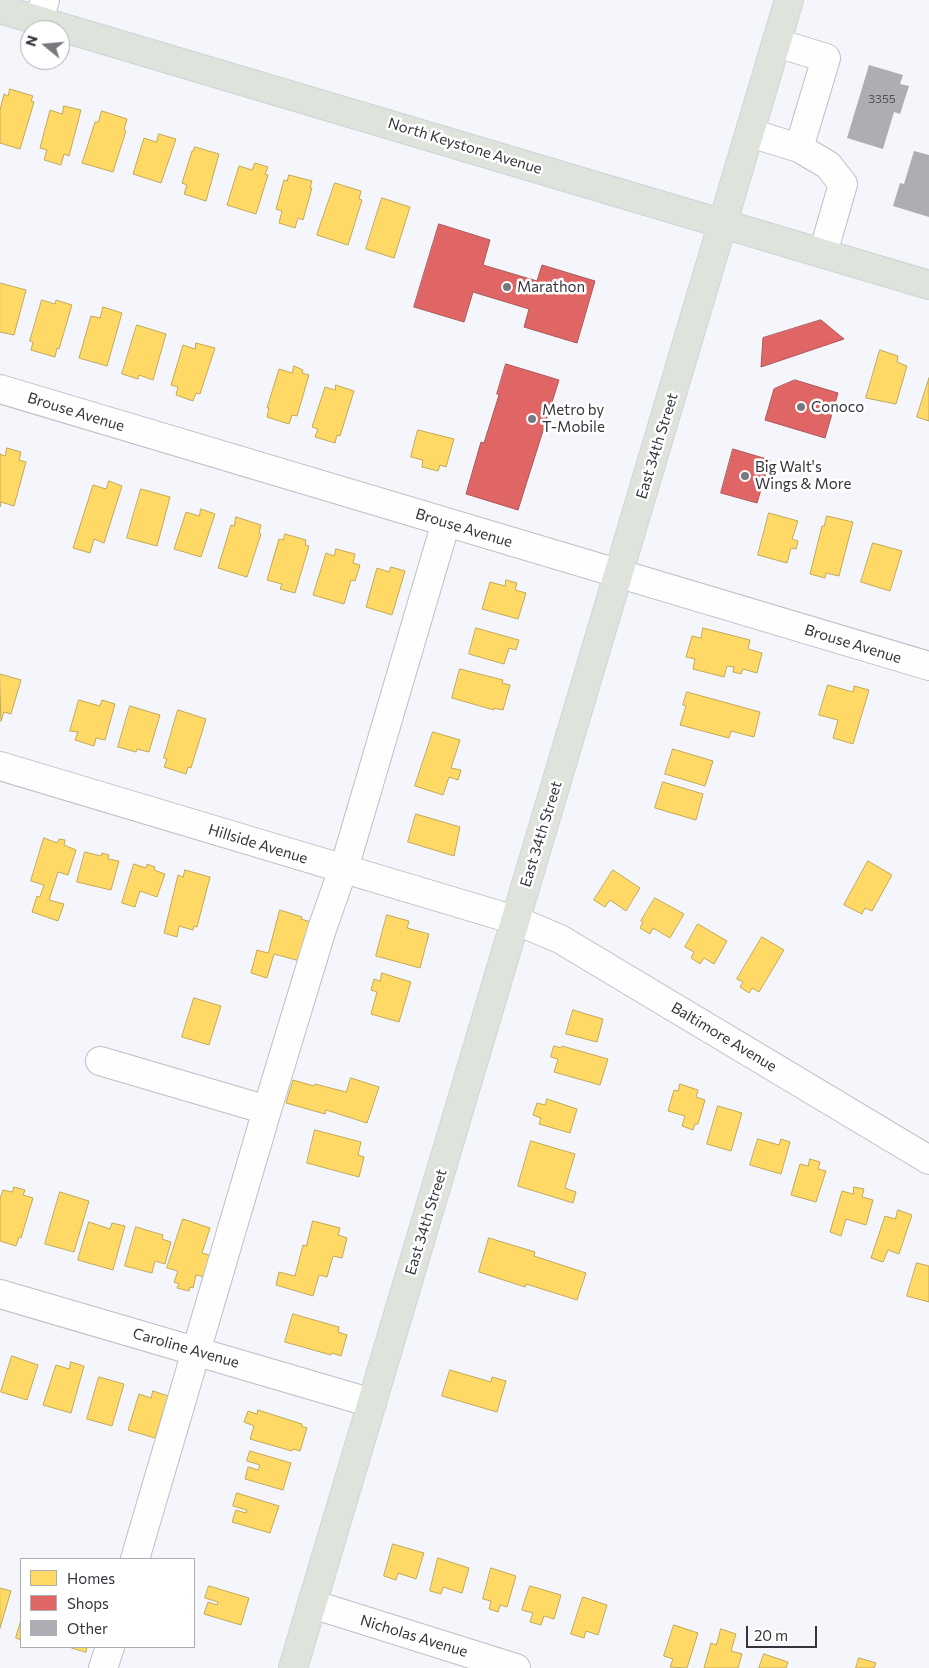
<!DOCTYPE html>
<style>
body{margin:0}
#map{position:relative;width:929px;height:1668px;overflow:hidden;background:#f5f6fb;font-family:Commissioner,sans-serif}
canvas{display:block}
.legend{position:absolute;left:20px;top:1558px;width:175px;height:90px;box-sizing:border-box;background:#fff;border:1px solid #aeaeb1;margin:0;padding:6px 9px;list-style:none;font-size:15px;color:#34343b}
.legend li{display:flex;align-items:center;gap:10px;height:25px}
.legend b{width:25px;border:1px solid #aeaeb1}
.north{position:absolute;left:20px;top:20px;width:50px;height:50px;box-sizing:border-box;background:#fff;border:1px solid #aeaeb1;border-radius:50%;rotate:287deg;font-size:14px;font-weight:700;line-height:20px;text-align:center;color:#34343b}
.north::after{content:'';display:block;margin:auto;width:18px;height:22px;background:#78787e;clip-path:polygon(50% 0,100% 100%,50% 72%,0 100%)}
.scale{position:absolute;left:746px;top:1626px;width:71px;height:22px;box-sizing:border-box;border:2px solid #34343b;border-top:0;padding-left:6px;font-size:15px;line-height:18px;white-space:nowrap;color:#34343b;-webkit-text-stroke:4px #fff;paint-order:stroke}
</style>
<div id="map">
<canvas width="929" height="1668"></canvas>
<ul class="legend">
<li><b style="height:14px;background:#ffd966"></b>Homes</li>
<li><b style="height:14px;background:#e06666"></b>Shops</li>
<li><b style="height:14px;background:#adaeb3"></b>Other</li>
</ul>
<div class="north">N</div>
<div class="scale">20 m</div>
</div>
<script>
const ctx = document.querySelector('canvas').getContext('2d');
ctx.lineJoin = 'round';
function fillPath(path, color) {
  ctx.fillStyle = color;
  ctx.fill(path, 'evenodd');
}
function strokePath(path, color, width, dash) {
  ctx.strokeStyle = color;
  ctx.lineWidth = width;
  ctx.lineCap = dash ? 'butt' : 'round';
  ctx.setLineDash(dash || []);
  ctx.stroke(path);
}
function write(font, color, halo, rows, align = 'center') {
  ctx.font = font + ' Commissioner,sans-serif';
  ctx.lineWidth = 5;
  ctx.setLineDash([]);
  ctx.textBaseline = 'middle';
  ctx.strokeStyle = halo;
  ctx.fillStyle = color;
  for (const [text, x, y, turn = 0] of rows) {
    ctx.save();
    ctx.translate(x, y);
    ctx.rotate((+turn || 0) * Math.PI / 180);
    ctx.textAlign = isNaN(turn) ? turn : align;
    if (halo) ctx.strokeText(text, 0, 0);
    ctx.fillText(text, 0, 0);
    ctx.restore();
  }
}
const homes = new Path2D(`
 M10,89L33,96L31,101L34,102L20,149L0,143V110L4,94L8,96Z
 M64,106L81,110L69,156L64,154L61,165L44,160L47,150L40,148L50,110L62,114Z
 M102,111L127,119L124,130L126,131L113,172L82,163L95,122H98Z
 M159,134L176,139L161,183L133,174L144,138L156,142Z
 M195,147L219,154L206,201L184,194L187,185L182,183L192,151H193Z
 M255,163L268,167L265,174L268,175L256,214L227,205L239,166L252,170Z
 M289,175L312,181L310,188H312L303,220L298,218L295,228L279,223L282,211L276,209L284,180L287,181Z
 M335,183L361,191L359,199L362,200L348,245L317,235Z
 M382,198L410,207L394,258L366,249Z
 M0,283L26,290L14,335L0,332Z
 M42,300L55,304L56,300L72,305L59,349L57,348L55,357L31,350L33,342L30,341Z
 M103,307L122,313L107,366L79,358L91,316L100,318Z
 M137,325L166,334L153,380L139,375L138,379L122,374Z
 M196,343L215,348L200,394L196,393L193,401L176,395L178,387L171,385L183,345L195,349Z
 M880,350L898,356L897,362L907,366L896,404L866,398Z
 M294,366L303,370L302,373L309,375L297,416L292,415L289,424L267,417L269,408H267L279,369L292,373Z
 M929,378V421L917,417Z
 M336,385L354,391L340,436L337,435L335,443L315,437L318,429L312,427L325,387L335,390Z
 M418,430L454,439L446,467L440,465L438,471L422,467L423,460L411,457Z
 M7,448L21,452L19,460L26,462L14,506L1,502L0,507V454L5,456Z
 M109,481L122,486L104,543L94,539L90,553L73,548L93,485L106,489Z
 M141,489L170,497L157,546L127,538Z
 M201,509L215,514L201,557L174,549L186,512L199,516Z
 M769,513L798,521L792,539L798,541L796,549L791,548L787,563L758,555Z
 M827,516L853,522L839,576L826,573L825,578L810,574L822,526H824Z
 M236,517L261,525L259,533L261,534L247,577L218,568L231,525L234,526Z
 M285,534L306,540L305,545L309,546L295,593L280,589L282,584L267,580L279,539L283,540Z
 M873,543L902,551L890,591L861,582Z
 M336,549L355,554L353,563L360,565L355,581L351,580L344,604L313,595L326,553L334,556Z
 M391,567L405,571L392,615L366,607L377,568L389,572Z
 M506,580L517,583L515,590L526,593L518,619L482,609L490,582L505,586Z
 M476,628L519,640L516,650L509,648L504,664L469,654Z
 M703,628L750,640L748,649L762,653L757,673L743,669L741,674L733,672L734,667L727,666L724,677L693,669L695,659L686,657L692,636L701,638Z
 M460,669L503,680L502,683L510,685L503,710L494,708V710L452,698Z
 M0,674L21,680L11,714L4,712L1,721Z
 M828,685L853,692L854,686L869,690L853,744L833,738L838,720L819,715Z
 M687,692L760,712L754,737L731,731L729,738L680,725L686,706L683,705Z
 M79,700L100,706L102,700L115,704L105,740L96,738L94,746L75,740L78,732L70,731Z
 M130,706L160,715L149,752L137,749L136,752L118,747Z
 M178,710L206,719L191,768L188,767L186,774L164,767L167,759L164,758Z
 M433,732L460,740L451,768L461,770L458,780L449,777L443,795L415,786Z
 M673,749L713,761L705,786L665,774Z
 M663,782L703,794L696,820L655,808Z
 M416,814L460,827L454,856L408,842Z
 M44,838L57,843L59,839L65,840L64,845L76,850L68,875L58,872L49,900L64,904L58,921L32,912L37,896L40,897L44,885L31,881Z
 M85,852L101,856L102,853L109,855L108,859L119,861L111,890L77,882Z
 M868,861L892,875L872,911L865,908L862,914L844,905Z
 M134,864L146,868L147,864L155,867L154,870L165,874L157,897L140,891L135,907L122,903Z
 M185,870L210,877L197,927L194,926L193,930L179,926L177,937L164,933L178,875L183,877Z
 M613,870L640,888L626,911L610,900L605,907L594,900Z
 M655,898L684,914L670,938L653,928L650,934L640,928L643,922L641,921Z
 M280,910L302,917L301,919L311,922L300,961L274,954L267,978L251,973L257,950L268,953Z
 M387,915L409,921L407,928L429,934L420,968L376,956Z
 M698,924L727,941L714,964L704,958L700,964L691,958L694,952L685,947Z
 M762,937L784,950L759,992L752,988L749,993L740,987L743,982L737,979Z
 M382,973L411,982L399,1022L371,1014L377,992L371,990L374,979L380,981Z
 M194,998L221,1006L209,1045L182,1037Z
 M573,1010L603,1019L597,1042L566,1034Z
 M554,1046L561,1048L562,1046L608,1059L600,1085L554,1072L558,1059L551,1057Z
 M351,1078L379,1087L367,1123L326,1110L325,1114L286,1103L293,1080L314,1086L315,1084L346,1092Z
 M680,1084L698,1090L696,1097L705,1100L698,1124H695L693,1130L682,1126L685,1116L668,1111L674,1090L678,1091Z
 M547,1099L577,1109L570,1133L539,1124L541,1118L533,1115L537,1103L545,1105Z
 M718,1106L742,1113L731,1151L707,1144Z
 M315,1130L361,1142L358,1155L364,1157L359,1177L307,1163Z
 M758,1139L779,1145L781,1139L790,1142L781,1174L750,1165Z
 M531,1141L575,1154L565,1188L576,1192L573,1203L518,1186Z
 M810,1159L820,1162L818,1169L826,1171L816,1202L791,1195L800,1164L808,1166Z
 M14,1187L25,1190L23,1195L33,1198L21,1238L19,1237L16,1246L0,1241V1199L3,1190L12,1192Z
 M854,1187L864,1189L862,1197L873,1200L866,1225L846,1219L841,1236L830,1232L842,1191L853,1194Z
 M60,1192L89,1201L74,1252L45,1244Z
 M898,1210L912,1215L899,1254L888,1250L883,1262L871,1258L885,1216L895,1219Z
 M183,1219L210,1228L202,1253L212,1256L205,1277L196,1275L193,1288L190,1287L189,1291L177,1288L179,1284L174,1282L178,1271L167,1268Z
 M313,1221L340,1228L338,1235L347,1238L342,1258L333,1256L327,1277L319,1275L313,1296L276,1285L279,1272L295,1276L303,1245L306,1246Z
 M89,1222L110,1229L112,1223L125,1226L113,1270L78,1260Z
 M136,1227L163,1235L162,1239L171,1242L165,1264L155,1261L152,1273L125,1266Z
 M489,1238L535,1252L534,1256L586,1273L577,1300L526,1284L525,1287L479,1272Z
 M917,1263L929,1266V1302L907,1296Z
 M293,1314L339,1327L338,1332L347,1335L341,1356L332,1353L331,1355L285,1342Z
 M12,1356L38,1365L27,1400L1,1392Z
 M71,1362L84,1366L71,1413L43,1405L56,1365L69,1369Z
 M450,1370L491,1382L492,1377L506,1381L497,1412L442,1396Z
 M99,1377L124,1384L112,1426L87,1419Z
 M153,1391L168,1396L155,1438L128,1430L139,1394L151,1398Z
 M258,1410L302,1424L301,1426L307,1428L300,1451L293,1449L292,1451L250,1439L254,1426L244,1422L248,1411L257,1414Z
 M250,1451L291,1463L283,1490L245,1479L248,1467L258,1470L260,1465L247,1461Z
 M237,1493L279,1506L270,1533L232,1522L236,1510L246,1513L247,1510L233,1506Z
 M393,1544L424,1553L416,1579L398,1573L396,1580L384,1576Z
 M438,1558L469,1568L462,1593L443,1587L441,1594L430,1591Z
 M491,1568L516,1576L507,1607L500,1605L498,1612L489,1609L491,1601L483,1599Z
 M209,1586L249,1598L241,1625L204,1614L208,1602L217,1605L218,1602L205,1598Z
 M530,1586L561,1595L554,1619L544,1616L541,1625L530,1622L533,1613L522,1610Z
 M0,1588L11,1591L0,1628Z
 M583,1597L607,1605L598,1635L586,1631L584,1638L571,1634Z
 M21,1620V1640L16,1638Z
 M674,1625L698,1633L687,1668L670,1667L673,1659L664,1656Z
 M721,1629L736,1634L731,1651L742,1654L738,1668H704L711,1643L716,1645Z
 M69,1647H87L86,1652Z
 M764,1654L788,1662L786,1668H759Z
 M859,1658L876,1663L874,1668H856Z`);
const shops = new Path2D(`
 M439,224L490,240L483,265L537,281L542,265L595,281L577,343L524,327L529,309L473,292L464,322L414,307Z
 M821,320L844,339L761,367L763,338Z
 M506,364L559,380L518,510L466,494L481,442L484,443L499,395L497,394Z
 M795,380L838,393L825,438L765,420L774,389Z
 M733,449L770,460L757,503L721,493Z`);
const building = new Path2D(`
 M869,65L903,75L900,84L909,86L900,114L894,112L883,149L847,138Z
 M914,151L929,155V217L893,206L900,183L904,184Z`);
const minor = new Path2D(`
 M39,20L45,0
 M777,43L826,58L799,148
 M750,133L799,148L828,165L843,184L823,253
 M0,389L929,666
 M0,766L515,920L560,939L929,1160
 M100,1061L267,1110
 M0,1294L372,1403
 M135,1559L267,1110L322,929L348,855L446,522
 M312,1604L516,1668
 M103,1668L110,1647`);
const major = new Path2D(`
 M0,9L929,285
 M293,1668L789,0`);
const markers = [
 [507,287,5,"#78787e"],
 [801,407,5,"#78787e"],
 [532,419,5,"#78787e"],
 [745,476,5,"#78787e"]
];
const numberNames = [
 ["3355",882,99]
];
const streetNames = [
 ["North Keystone Avenue",465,146,17],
 ["Brouse Avenue",76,412,17],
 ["East 34th Street",657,446,-73],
 ["Brouse Avenue",464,528,17],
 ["Brouse Avenue",853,644,17],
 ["East 34th Street",541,834,-73],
 ["Hillside Avenue",258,844,17],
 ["Baltimore Avenue",724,1037,31],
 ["East 34th Street",426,1222,-73],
 ["Caroline Avenue",186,1348,16],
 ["Nicholas Avenue",414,1636,17]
];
const poiNames = [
 ["Marathon",517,287],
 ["Conoco",811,407],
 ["Metro by",542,410],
 ["T-Mobile",542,427],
 ["Big Walt's",755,467],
 ["Wings & More",755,484]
];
fillPath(homes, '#ffd966');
strokePath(homes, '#c2a859', 1);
fillPath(shops, '#e06666');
strokePath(shops, '#ac5759', 1);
fillPath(building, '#adaeb3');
strokePath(minor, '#bebfc3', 30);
strokePath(major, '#d2d3d6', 30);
strokePath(minor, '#fefefe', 28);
strokePath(major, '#dee4dc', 28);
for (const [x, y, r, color] of markers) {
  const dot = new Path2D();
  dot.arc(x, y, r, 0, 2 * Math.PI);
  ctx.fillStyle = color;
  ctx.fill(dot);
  strokePath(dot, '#fff', 2);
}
write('12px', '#525259', null, numberNames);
write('15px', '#34343b', '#fff', streetNames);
write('15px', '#34343b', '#fff', poiNames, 'left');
</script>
